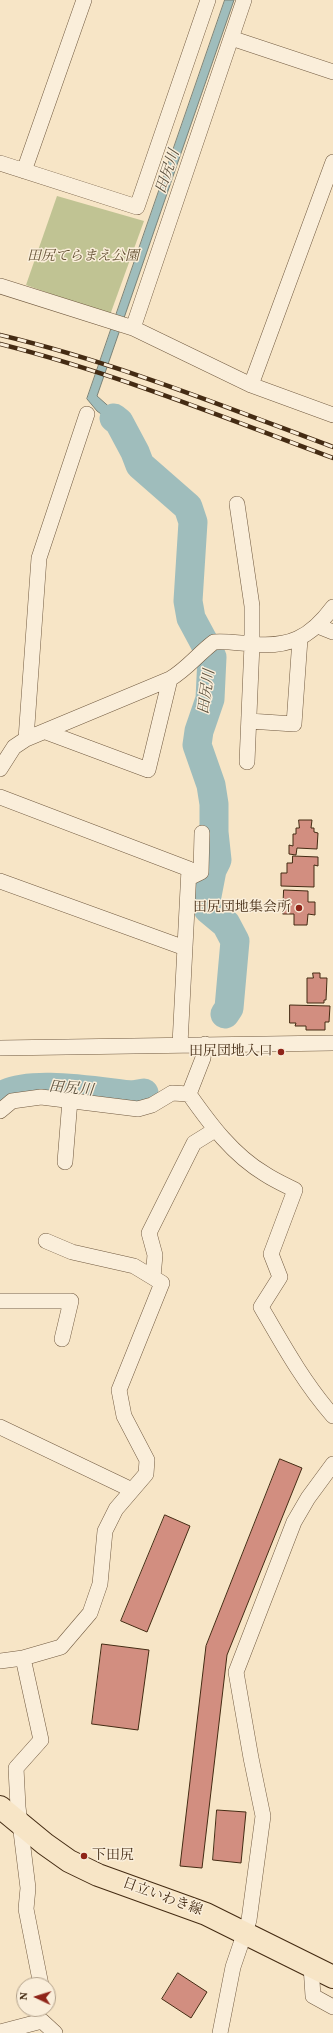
<!DOCTYPE html>
<meta charset="utf-8">
<style>
body{margin:0}
#map{position:relative;width:333px;height:2033px;overflow:hidden;background:#f7e5c6;font-family:Vollkorn,serif}
canvas{display:block}
.north{position:absolute;left:16px;top:1977px;width:40px;height:40px;box-sizing:border-box;background:#faeeda;border:1px solid #b1a08a;border-radius:50%;rotate:274deg;font-size:11px;font-weight:700;line-height:16px;text-align:center;color:#442b13}
.north::after{content:'';display:block;margin:auto;width:14px;height:18px;background:#8f2418;clip-path:polygon(50% 0,100% 100%,50% 72%,0 100%)}
</style>
<div id="map">
<canvas width="333" height="2033"></canvas>
<div class="north">N</div>
</div>
<script>
const ctx = document.querySelector('canvas').getContext('2d');
ctx.lineJoin = 'round';
function fillPath(path, color) {
  ctx.fillStyle = color;
  ctx.fill(path, 'evenodd');
}
function strokePath(path, color, width, dash) {
  ctx.strokeStyle = color;
  ctx.lineWidth = width;
  ctx.lineCap = dash ? 'butt' : 'round';
  ctx.setLineDash(dash || []);
  ctx.stroke(path);
}
function write(font, color, halo, rows, align = 'center') {
  ctx.font = font + ' Vollkorn,"Noto Serif JP",serif';
  ctx.lineWidth = 3;
  ctx.setLineDash([]);
  ctx.textBaseline = 'middle';
  ctx.strokeStyle = halo;
  ctx.fillStyle = color;
  for (const [text, x, y, turn = 0] of rows) {
    ctx.save();
    ctx.translate(x, y);
    ctx.rotate((+turn || 0) * Math.PI / 180);
    ctx.textAlign = isNaN(turn) ? turn : align;
    if (halo) ctx.strokeText(text, 0, 0);
    ctx.fillText(text, 0, 0);
    ctx.restore();
  }
}
const green = new Path2D(`
 M57,196L144,221L110,315L26,285Z`);
const water = new Path2D(`
 M225,0H234L97,396L123,419L140,449L131,454L115,424L97,411L87,399Z`);
const river = new Path2D(`
 M114,418L119,422L135,452L140,465L188,507L193,522L188,601L191,618L212,657L210,699L199,731L197,745L211,785L214,804V832L217,860L212,870L206,901L208,909L226,924L235,941L229,1008L225,1014
 M0,1097C24,1078 101,1092 132,1095L144,1093`);
const building = new Path2D(`
 M299,820H312L311,828H314V832L318,833L317,849L297,848L296,855L289,854V845L293,846V834H296V828H299Z
 M293,856L318,857V866L314,865V887L281,886V873H287V863H292Z
 M284,890L308,891V902H315V915L308,914L307,925H294V914H283Z
 M313,973H320V978H327L326,1000H324V1003H307V978H313Z
 M290,1005L330,1006L329,1022H325V1030H306V1026H295L296,1023H290Z
 M280,1459L302,1468L227,1655L202,1868L180,1866L206,1646Z
 M165,1515L190,1526L147,1632L121,1621Z
 M102,1644L149,1650L138,1730L92,1724Z
 M217,1810L246,1812L241,1863L213,1860Z
 M178,1973L207,1992L191,2018L162,1999Z`);
const street = new Path2D(`
 M231,38L333,72
 M0,163L137,207L208,0
 M24,171L84,0
 M0,286L133,328L251,385L333,415
 M133,328L244,0
 M251,385L333,162
 M237,504L252,606V644L247,762
 M318,626L333,632
 M249,721L294,724L300,639
 M46,732L148,770L170,679
 M26,739L39,558L87,414
 M0,769L14,747L26,739L170,679C187,669 198,654 214,642C226,641 238,643 251,644C289,648 310,638 333,607
 M0,797L189,869L180,1044
 M189,878L201,872L202,833
 M0,881L185,948
 M0,1048L333,1043
 M189,1094L203,1058L205,1044
 M0,1111L12,1101L41,1097L138,1109L152,1105L172,1093L189,1094C210,1124 233,1155 265,1174C274,1180 285,1185 295,1190L271,1254L280,1277L261,1307C283,1345 304,1383 333,1416
 M65,1162L70,1100
 M153,1277L155,1255L149,1233L194,1143L215,1130
 M0,1301H71L62,1339
 M0,1427L132,1490
 M23,1658L61,1647L90,1613L100,1584L105,1531L116,1509L146,1474L147,1460L124,1416L119,1390L162,1283L134,1266L72,1252L46,1241
 M0,1661L23,1658L41,1740L16,1768L18,1807L28,1888L26,1909L41,1985
 M311,1966L313,1996L333,2007
 M0,2032L42,2021L55,2033
 M220,2033L233,1967L249,1920L263,1816L251,1758L236,1672L294,1522L308,1498L333,1464`);
const primary = new Path2D(`
 M0,1807L45,1844L69,1861L98,1875L206,1914L333,1977`);
const rail = new Path2D(`
 M0,335C114,362 223,406 333,447
 M0,344C114,373 223,417 333,458`);
const markers = [
 [299,908,4,"#8f2418"],
 [281,1052,4,"#8f2418"],
 [84,1856,4,"#8f2418"]
];
const parkNames = [
 ["田尻てらまえ公園",83,257]
];
const poiNames = [
 ["田尻団地集会所",291,908],
 ["田尻団地入口",273,1052],
 ["下田尻",92,1856,"left"]
];
const streetNames = [
 ["日立いわき線",162,1898,20]
];
const waterNames = [
 ["田尻川",169,172,-71],
 ["田尻川",208,692,-82],
 ["田尻川",71,1090,5]
];
fillPath(green, '#c0c393');
fillPath(water, '#9fbdbc');
strokePath(water, '#7b8378', 1);
strokePath(river, '#9fbdbc', 29);
fillPath(building, '#d28e80');
strokePath(building, '#442b13', 1);
strokePath(street, '#715a40', 16);
strokePath(primary, '#442b13', 24);
strokePath(street, '#faeeda', 15);
strokePath(primary, '#f7e5c6', 22);
strokePath(rail, '#442b13', 4.5);
strokePath(rail, '#faeeda', 3, [9]);
for (const [x, y, r, color] of markers) {
  const dot = new Path2D();
  dot.arc(x, y, r, 0, 2 * Math.PI);
  ctx.fillStyle = color;
  ctx.fill(dot);
  strokePath(dot, '#faeeda', 1.5);
}
write('italic 14px', '#635133', '#faeeda', parkNames);
write('14px', '#442b13', '#faeeda', poiNames, 'right');
write('14px', '#442b13', '#faeeda', streetNames);
write('italic 15px', '#5b503d', '#faeeda', waterNames);
</script>
